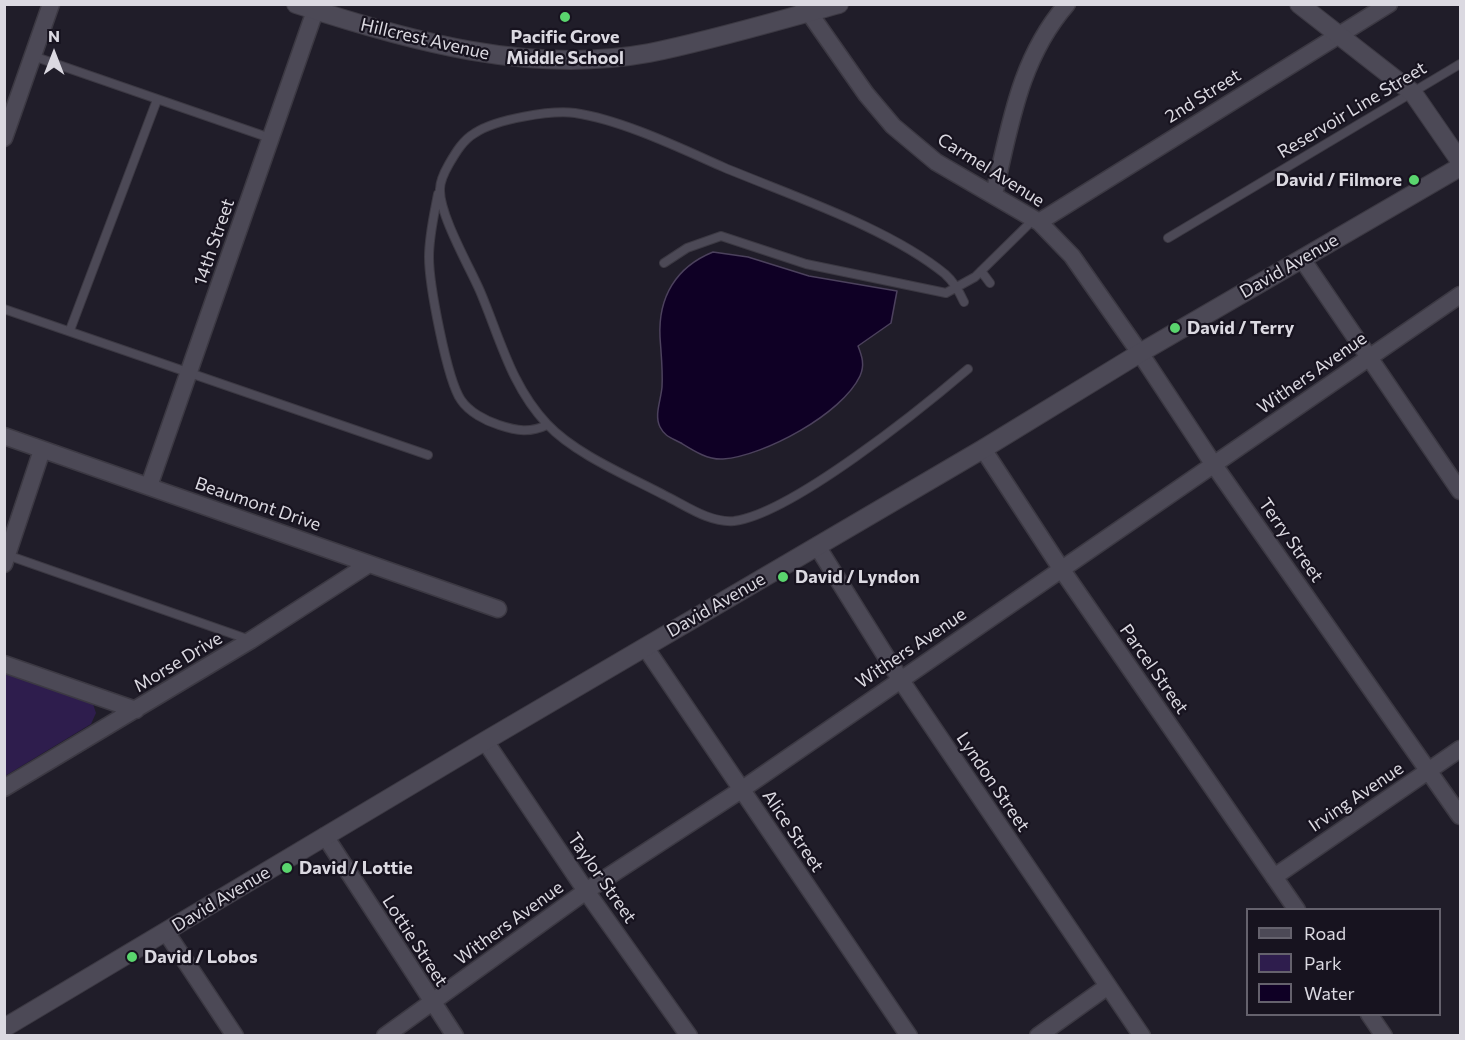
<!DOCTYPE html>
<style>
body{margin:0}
#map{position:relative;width:1465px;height:1040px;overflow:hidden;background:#201d29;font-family:Commissioner,sans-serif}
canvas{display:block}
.frame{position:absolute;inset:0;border:6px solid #dbd9e1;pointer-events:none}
.legend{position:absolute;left:1246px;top:908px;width:195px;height:108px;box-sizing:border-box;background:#17131f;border:2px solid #65626d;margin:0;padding:8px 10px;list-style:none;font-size:18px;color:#dbd9e1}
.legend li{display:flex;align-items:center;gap:12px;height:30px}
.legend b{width:30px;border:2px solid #65626d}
.north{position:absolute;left:24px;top:24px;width:60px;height:60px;-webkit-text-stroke:4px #17131f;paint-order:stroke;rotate:0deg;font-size:16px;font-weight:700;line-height:24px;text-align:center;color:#dbd9e1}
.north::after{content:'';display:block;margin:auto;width:21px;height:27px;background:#dbd9e1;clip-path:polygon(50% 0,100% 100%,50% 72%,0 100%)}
</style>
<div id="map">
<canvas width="1465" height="1040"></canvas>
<div class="frame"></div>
<ul class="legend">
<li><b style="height:8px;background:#4c4956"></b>Road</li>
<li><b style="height:16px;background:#2e1d4d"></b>Park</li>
<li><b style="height:16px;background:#0f0025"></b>Water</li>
</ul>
<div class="north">N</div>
</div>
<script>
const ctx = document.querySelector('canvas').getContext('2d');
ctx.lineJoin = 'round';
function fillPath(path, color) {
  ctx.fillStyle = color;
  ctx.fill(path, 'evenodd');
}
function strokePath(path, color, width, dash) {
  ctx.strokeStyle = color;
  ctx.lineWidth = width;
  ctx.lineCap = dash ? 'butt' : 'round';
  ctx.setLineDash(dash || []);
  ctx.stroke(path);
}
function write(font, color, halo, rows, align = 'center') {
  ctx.font = font + ' Commissioner,sans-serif';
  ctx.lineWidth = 4.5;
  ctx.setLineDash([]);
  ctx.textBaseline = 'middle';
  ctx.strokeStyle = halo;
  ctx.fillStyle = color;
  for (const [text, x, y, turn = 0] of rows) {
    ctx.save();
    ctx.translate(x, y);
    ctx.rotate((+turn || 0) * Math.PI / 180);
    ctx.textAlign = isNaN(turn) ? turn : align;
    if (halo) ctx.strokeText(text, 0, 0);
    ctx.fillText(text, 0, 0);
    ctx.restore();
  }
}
const green = new Path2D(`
 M5,670L92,701L96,713L91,724L5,776Z`);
const water = new Path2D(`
 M713,252L748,257L809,276L897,291L891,323L858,346C862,356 865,365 860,376C842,414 764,456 723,459C708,460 694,451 681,443C672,438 665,437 660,427C654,415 661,400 662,387C663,371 661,353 660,337C658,297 676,267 713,252Z`);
const lane = new Path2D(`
 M33,56L270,138
 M438,194C434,215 429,236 429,257C429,284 447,380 461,400C469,412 486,421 499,425C517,431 530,433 547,425
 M1168,238L1460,64
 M664,263L687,248L721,236L806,264L946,293L975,277L1034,219
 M981,271L990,283
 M964,302C959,291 954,282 945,274C889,228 792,196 723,167C680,148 622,120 575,113C551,110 496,119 475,133C463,140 456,152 449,164C445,171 440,180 440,189C439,214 469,266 480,291C500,338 511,386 547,424C575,454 628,476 664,495C685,505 709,523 734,521C791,514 921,409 968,369
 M4,309L428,455
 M70,330L157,100
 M7,555L250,640`);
const street = new Path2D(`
 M803,4L866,94L893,126L936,162L1039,222L1072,256L1140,353L1214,465L1460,816
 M4,138L51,4
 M994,194C1010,127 1019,59 1067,4
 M1039,222L1389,4
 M1302,259L1460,491
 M4,436L498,609
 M983,449L1062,570L1297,910
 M149,486L315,11
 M817,546L900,679L1142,1036
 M4,564L42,450
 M645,647L909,1036
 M4,664L136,710
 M485,741L586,891L689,1036
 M4,788L251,640L369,564
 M325,836L455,1036
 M1274,877L1460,749
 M166,932L235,1036
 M1369,1014L1384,1036
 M385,1036L586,891L741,790L1460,295
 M1038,1036L1108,986`);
const secondary = new Path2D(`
 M296,4C409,41 530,75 649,53C713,40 776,21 839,4
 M1299,4L1413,93L1460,161
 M4,1028L485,741L983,449L1140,353L1460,167`);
const markers = [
 [565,17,6,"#5ad56e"],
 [1414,180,6,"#5ad56e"],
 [1175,328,6,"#5ad56e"],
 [783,577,6,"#5ad56e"],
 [287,868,6,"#5ad56e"],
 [132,957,6,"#5ad56e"]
];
const poiNames = [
 ["Pacific Grove",565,37,"center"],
 ["Middle School",565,58,"center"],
 ["David / Filmore",1402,180,"right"],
 ["David / Terry",1187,328],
 ["David / Lyndon",795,577],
 ["David / Lottie",299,868],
 ["David / Lobos",144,957]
];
const streetNames = [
 ["Hillcrest Avenue",425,39,13],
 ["2nd Street",1203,96,-32],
 ["Reservoir Line Street",1352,110,-31],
 ["Carmel Avenue",991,170,32],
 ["14th Street",214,242,-71],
 ["David Avenue",1289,266,-30],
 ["Withers Avenue",1312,373,-35],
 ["Beaumont Drive",258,504,19],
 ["Terry Street",1291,540,55],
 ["David Avenue",716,605,-30],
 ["Withers Avenue",911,648,-34],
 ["Morse Drive",178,662,-31],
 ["Parcel Street",1154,669,55],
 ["Lyndon Street",993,782,56],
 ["Irving Avenue",1356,797,-34],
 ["Alice Street",793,831,56],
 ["Taylor Street",602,878,55],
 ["David Avenue",221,899,-31],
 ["Withers Avenue",509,923,-36],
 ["Lottie Street",415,941,57]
];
fillPath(green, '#2e1d4d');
fillPath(water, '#0f0025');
strokePath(water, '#4c415d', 1.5);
strokePath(lane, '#3c3943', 10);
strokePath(street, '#3c3943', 19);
strokePath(secondary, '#3c3943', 20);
strokePath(lane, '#4c4956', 8);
strokePath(street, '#4c4956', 16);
strokePath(secondary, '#4c4956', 18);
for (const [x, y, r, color] of markers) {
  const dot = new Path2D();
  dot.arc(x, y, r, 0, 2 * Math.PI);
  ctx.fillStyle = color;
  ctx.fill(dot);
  strokePath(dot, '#17131f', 2);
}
write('bold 18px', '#dbd9e1', '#17131f', poiNames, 'left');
write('18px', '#dbd9e1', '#17131f', streetNames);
</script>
